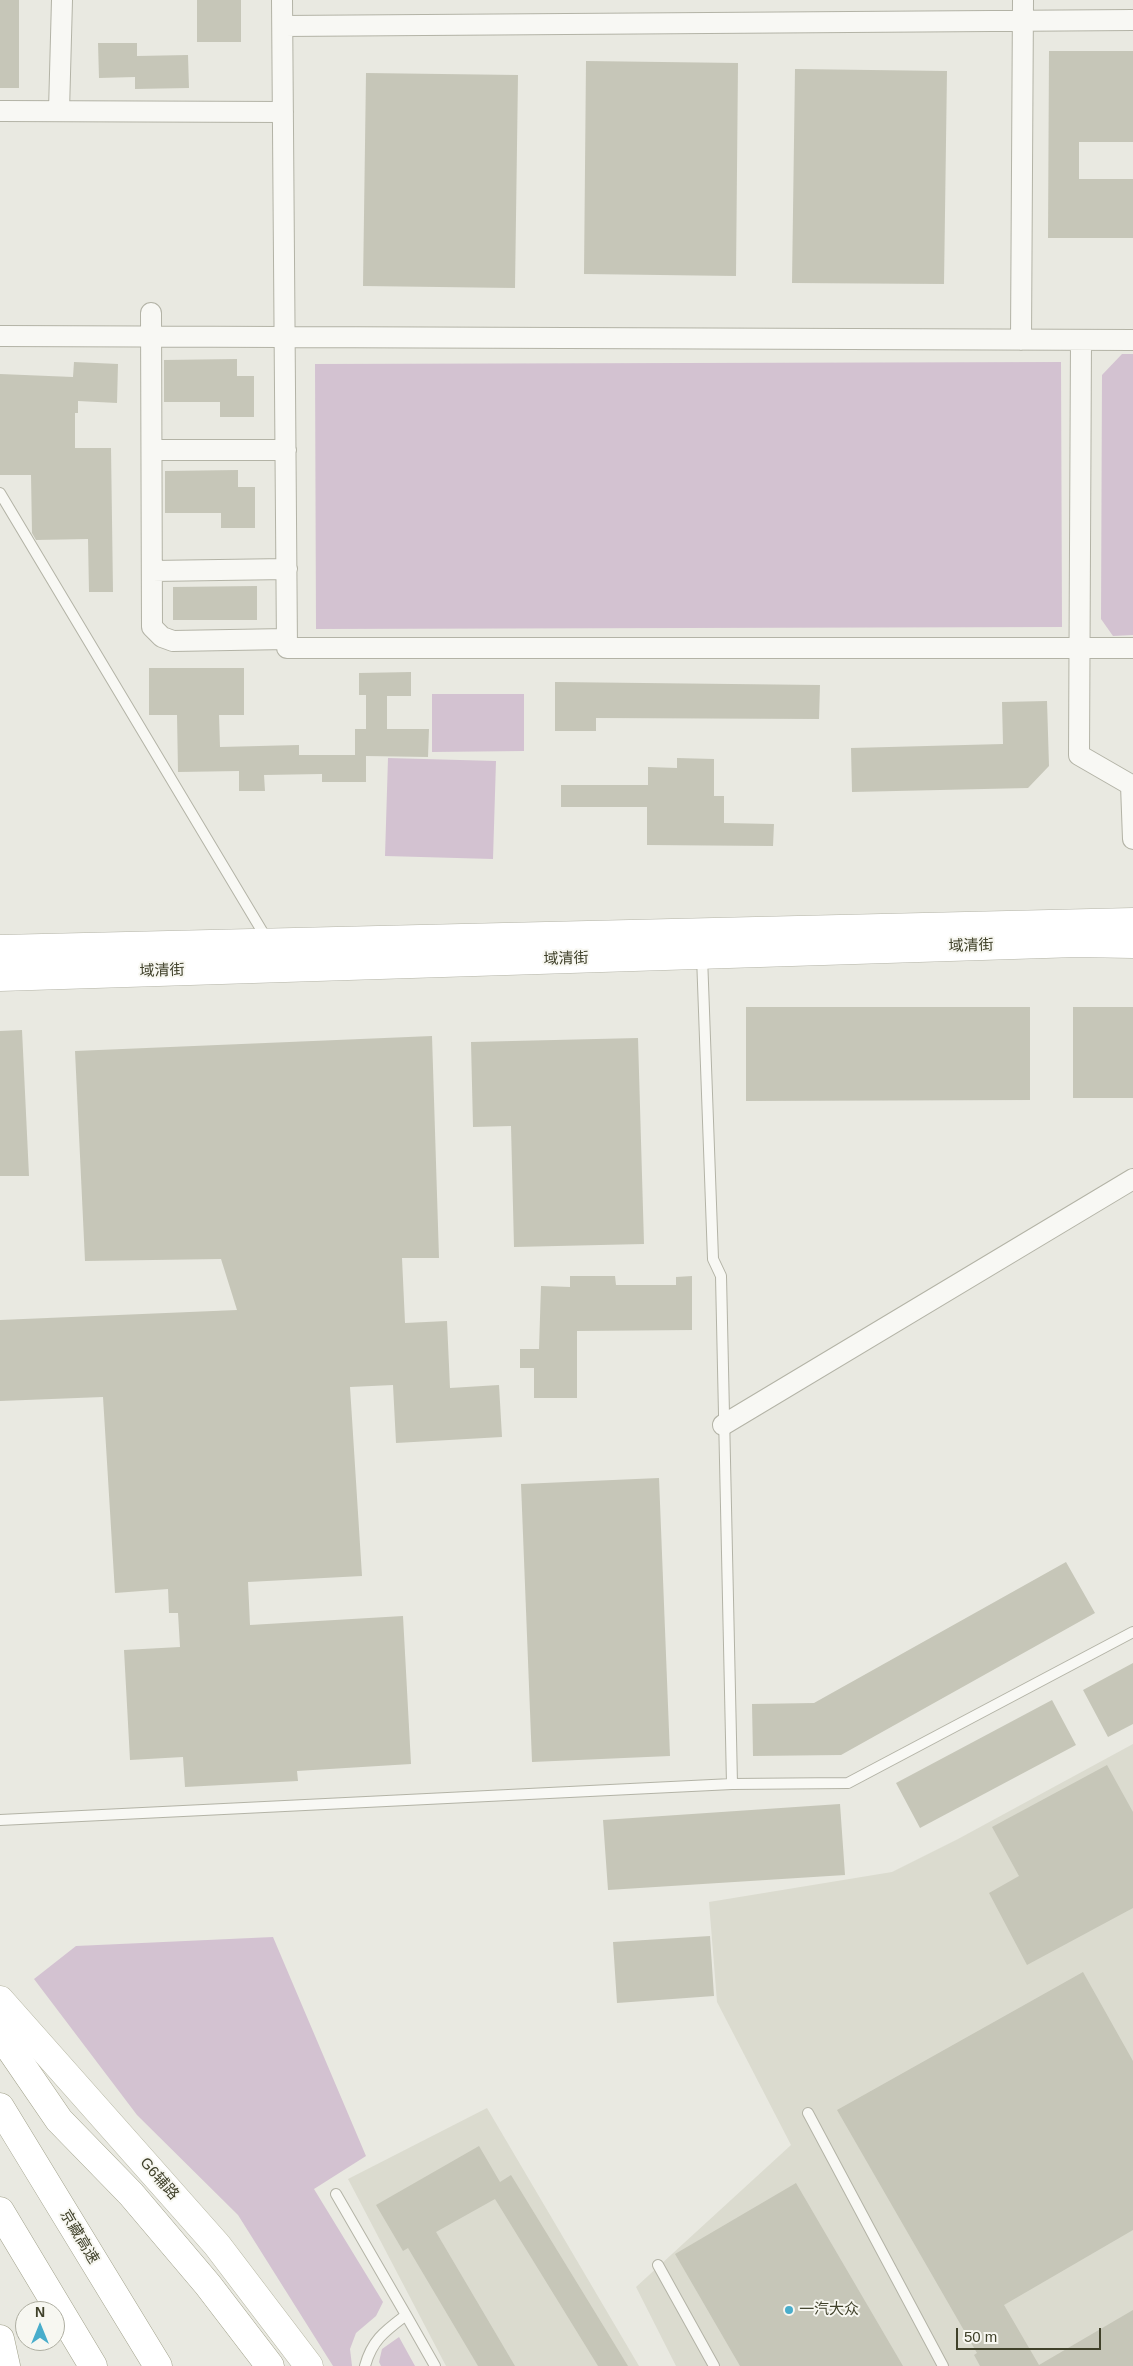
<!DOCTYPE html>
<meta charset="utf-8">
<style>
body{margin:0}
#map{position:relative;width:1133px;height:2366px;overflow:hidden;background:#e9e9e1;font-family:Arial,sans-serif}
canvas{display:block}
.north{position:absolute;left:15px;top:2301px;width:50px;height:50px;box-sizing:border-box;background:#f7f7f1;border:1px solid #aeaea1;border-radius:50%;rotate:0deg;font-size:14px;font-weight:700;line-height:20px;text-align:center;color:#40412a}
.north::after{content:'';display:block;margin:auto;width:18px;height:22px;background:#49adcb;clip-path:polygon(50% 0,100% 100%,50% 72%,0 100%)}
.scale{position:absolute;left:956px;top:2328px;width:145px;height:22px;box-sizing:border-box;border:2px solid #40412a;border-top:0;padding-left:6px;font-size:15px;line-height:18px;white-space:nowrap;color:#40412a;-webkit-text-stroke:4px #f7f7f1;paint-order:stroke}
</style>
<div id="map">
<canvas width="1133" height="2366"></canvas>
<div class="north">N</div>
<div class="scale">50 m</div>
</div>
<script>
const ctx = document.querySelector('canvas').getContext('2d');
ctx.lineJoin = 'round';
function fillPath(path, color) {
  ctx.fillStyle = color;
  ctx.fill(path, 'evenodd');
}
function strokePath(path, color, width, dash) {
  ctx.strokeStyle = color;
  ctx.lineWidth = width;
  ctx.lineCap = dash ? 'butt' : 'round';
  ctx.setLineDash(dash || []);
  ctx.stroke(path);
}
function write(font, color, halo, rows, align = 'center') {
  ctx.font = font + ' Arial,"Noto Sans SC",sans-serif';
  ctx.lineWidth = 4;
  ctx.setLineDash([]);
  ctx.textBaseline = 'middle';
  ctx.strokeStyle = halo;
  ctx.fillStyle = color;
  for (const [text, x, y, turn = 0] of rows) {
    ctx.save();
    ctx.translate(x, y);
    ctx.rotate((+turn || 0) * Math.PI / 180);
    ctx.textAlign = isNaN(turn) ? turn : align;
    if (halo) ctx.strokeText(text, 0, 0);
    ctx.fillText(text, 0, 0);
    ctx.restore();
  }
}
const built = new Path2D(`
 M1133,1744V2366H676L636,2287L791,2145L717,2002L709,1902L892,1872L958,1839Z
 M487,2108L639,2366H446L348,2179Z`);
const green = new Path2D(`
 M1122,354H1133V635L1113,636L1101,619L1102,375Z
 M1061,362L1062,627L316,629L315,364Z
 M432,694H524V751L432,752Z
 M388,758L496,761L493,859L385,856Z
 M273,1937L366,2156L314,2189L383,2302L376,2316L356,2333L350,2349L352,2366H333L238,2215L137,2115L34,1979L76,1946Z
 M399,2337L415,2366H381L379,2362L382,2349Z`);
const building = new Path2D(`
 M0,0H19V88H0Z
 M197,0H241V42H197Z
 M98,43H137V56L188,55L189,88L135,89V77L99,78Z
 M1049,51H1133V142H1079V179H1133V238H1048Z
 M586,61L738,63L736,276L584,274Z
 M795,69L947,71L944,284L792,283Z
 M366,73L518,75L515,288L363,286Z
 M237,359V376H254V417H220V402H164V360Z
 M74,362L118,364L117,403L78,401V413H75V448H111L113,592H89L88,539L36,540L32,533L31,475H0V374L73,377Z
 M238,470V487H255V528H221V513H165V471Z
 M257,586V620H173V587Z
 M149,668H244V715H219L220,747L299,745V755H355V729H366V695H359V673L411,672V696H387V729H429L428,757L366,756V782H322V774L264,775L265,791H239V771L178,772L177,715H149Z
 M555,682L820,685L819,719L596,718V731H555Z
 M1047,701L1049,766L1028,788L852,792L851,748L1003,744L1002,702Z
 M677,758L714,759V796H724V823L774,824L773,846L647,845V807H561V785H648V767L677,768Z
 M746,1007H1030V1100L746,1101Z
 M1073,1007H1133V1098H1073Z
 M22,1030L29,1176H0V1031Z
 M432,1036L439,1258H402L405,1323L447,1321L450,1388L499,1385L502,1437L396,1443L393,1385L350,1387L362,1576L248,1582L250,1625L403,1616L411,1764L297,1771L298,1781L185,1787L183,1757L130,1760L124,1650L180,1647L178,1613H169L168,1589L115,1593L103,1397L0,1401V1320L237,1310L221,1259L85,1261L75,1051Z
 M638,1038L644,1244L514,1247L511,1126L473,1127L471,1042Z
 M570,1276H615L616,1285H676V1277L692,1276V1330L577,1331V1398H534V1368H520V1349H539L541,1286L570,1287Z
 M659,1478L670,1756L532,1762L521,1484Z
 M1066,1562L1095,1613L841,1755L753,1756L752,1704L814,1703Z
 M1133,1663V1724L1108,1737L1083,1690Z
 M1052,1700L1076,1745L920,1828L896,1783Z
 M1107,1765L1133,1812V1908L1027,1965L989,1893L1019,1876L992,1827Z
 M840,1804L845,1875L608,1890L603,1820Z
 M710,1936L714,1996L617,2003L613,1942Z
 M1083,1972L1133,2061V2230L1004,2305L1039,2365L1133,2310V2366H980L974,2355L977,2353L837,2110Z
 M479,2146L500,2182L511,2175L628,2366H598L495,2199L436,2232L515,2366H478L408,2248L403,2251L376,2205Z
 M796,2183L903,2366H740L675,2254Z`);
const lane = new Path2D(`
 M0,493L268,941
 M732,1784L848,1783L1133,1632
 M0,1820L732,1784L721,1276L713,1259L702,956
 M808,2113L943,2366
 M336,2194L406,2315
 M658,2265L714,2366
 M365,2366C372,2340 385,2331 406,2315L435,2366`);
const street = new Path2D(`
 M282,0L287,648H1133
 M283,26L1133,20
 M0,111L283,112
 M59,111L62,0
 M151,313L152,627L162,637L173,641L287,639
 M0,336L1133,340
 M1021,340L1023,0
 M1081,340L1079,755L1131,785
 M152,450H286
 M152,571L287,569
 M1131,785L1133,839
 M723,1425L1133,1179`);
const secondary = new Path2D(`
 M0,949L1133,922
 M0,977L1077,943L1133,944`);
const primary = new Path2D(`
 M0,2000L217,2245L309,2366`);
const highway = new Path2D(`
 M0,2034L59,2120L131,2194L208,2285L270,2366
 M0,2107L158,2366
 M0,2211L93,2366
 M0,2339L6,2366`);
const markers = [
 [789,2310,5,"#49adcb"]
];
const streetNames = [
 ["域清街",971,946,-2],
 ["域清街",566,959,-2],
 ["域清街",162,971,-2],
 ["G6辅路",159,2179,49],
 ["京藏高速",79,2237,59]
];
const poiNames = [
 ["一汽大众",799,2310]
];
fillPath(built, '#dbdbcf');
fillPath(green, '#d3c2d1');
fillPath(building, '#c6c6b8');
strokePath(lane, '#b3b3a6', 12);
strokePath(street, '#b3b3a6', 22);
strokePath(secondary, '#b3b3a6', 29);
strokePath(primary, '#b5b5a1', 29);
strokePath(highway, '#a0a089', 29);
strokePath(lane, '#f8f8f4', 10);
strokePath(street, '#f8f8f4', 20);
strokePath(secondary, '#fff', 28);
strokePath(primary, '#fff', 28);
strokePath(highway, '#fff', 28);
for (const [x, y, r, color] of markers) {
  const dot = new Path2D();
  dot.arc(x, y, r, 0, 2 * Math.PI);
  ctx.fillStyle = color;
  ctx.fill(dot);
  strokePath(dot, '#f7f7f1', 2);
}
write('15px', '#40412a', '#f7f7f1', streetNames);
write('15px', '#40412a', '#f7f7f1', poiNames, 'left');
</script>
